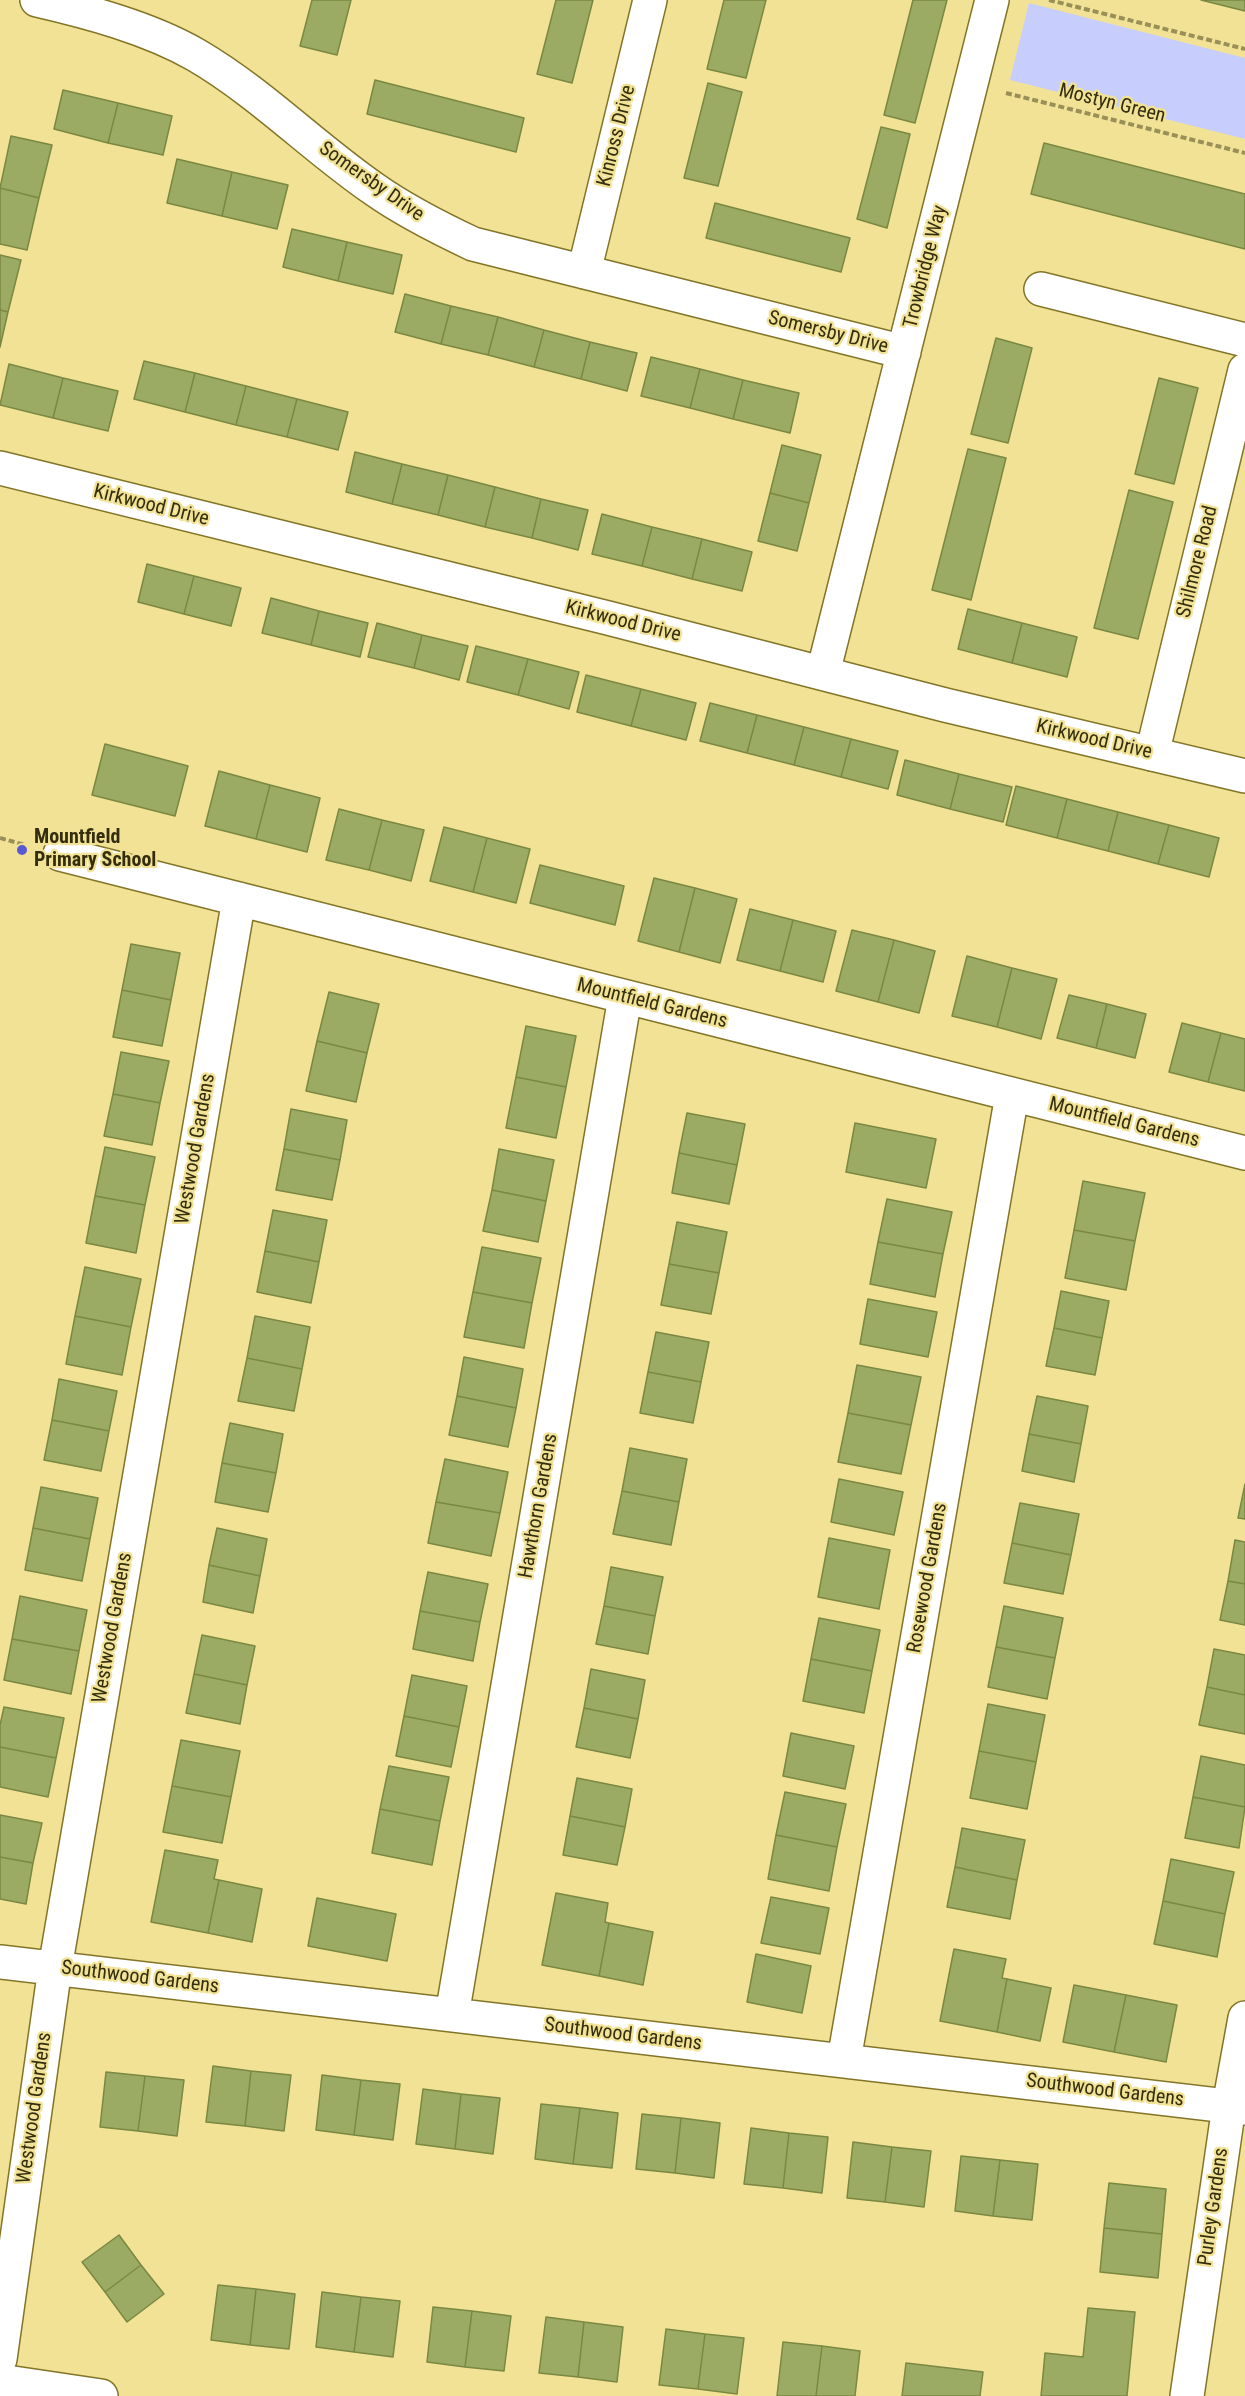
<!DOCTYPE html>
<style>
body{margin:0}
canvas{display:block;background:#f1e295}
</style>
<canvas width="1245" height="2396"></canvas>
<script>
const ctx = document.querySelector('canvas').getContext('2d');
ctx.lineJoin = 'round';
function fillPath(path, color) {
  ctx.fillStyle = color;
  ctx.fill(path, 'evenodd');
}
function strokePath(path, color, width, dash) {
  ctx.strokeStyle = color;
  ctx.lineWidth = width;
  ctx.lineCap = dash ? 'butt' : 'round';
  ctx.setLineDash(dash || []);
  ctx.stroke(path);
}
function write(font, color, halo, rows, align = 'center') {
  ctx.font = font + ' "Roboto Condensed",sans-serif';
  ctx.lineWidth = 4.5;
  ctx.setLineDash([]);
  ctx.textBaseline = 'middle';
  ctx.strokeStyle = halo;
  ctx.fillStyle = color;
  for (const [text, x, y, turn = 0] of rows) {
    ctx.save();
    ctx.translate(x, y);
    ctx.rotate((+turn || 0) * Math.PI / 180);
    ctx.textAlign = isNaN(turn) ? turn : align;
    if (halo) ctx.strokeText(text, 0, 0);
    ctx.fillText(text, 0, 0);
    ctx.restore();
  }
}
const green = new Path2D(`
 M1029,3L1245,58V139L1010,80Z`);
const building = new Path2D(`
 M312,0H351L337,55L300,46Z
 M556,0H593L572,83L537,74Z
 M724,0H766L746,78L707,69Z
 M913,0H947L915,123L884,115Z
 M1201,0H1245V11Z
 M375,80L524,118L516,152L367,114Z
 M708,83L742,92L718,186L684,178Z
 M63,90L118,103L108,143L54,129Z
 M118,103L172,116L163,155L108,143Z
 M881,127L910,134L887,228L857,219Z
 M11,136L52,145L39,198L0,188Z
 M1044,143L1245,194V249L1031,194Z
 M177,159L232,172L222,216L167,203Z
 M232,172L288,185L277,229L222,216Z
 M0,188L39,198L27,250L0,244Z
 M715,203L850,238L841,272L706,238Z
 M292,229L347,242L338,281L283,267Z
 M347,242L402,255L393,294L338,281Z
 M0,255L21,260L8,312L0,310Z
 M405,294L451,306L441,344L395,332Z
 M451,306L498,317L488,355L441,344Z
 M0,310L8,312L0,347Z
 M498,317L544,330L534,367L488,355Z
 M544,330L590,342L581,379L534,367Z
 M996,338L1032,348L1008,443L971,434Z
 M590,342L637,353L627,391L581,379Z
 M651,357L700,369L690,408L641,396Z
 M144,361L195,373L185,412L134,399Z
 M9,364L63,378L53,418L0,405Z
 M700,369L743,380L733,419L690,408Z
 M195,373L246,386L236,425L185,412Z
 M63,378L118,391L108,431L53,418Z
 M1159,378L1198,388L1174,484L1135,474Z
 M743,380L799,393L790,433L733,419Z
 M246,386L297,399L287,437L236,425Z
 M297,399L348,412L338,450L287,437Z
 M782,445L821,455L809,503L770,493Z
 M968,449L1006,458L971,600L932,590Z
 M355,452L402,464L392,504L346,492Z
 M402,464L448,475L438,515L392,504Z
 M448,475L495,487L485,527L438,515Z
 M495,487L541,499L532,538L485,527Z
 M1129,490L1173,502L1138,639L1094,628Z
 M770,493L809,503L797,551L758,541Z
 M541,499L588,510L578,550L532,538Z
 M602,514L652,527L642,566L592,554Z
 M652,527L702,539L692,579L642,566Z
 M702,539L752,552L742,591L692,579Z
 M147,564L194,576L184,614L138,602Z
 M194,576L241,588L231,626L184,614Z
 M271,598L319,611L311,645L262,633Z
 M968,609L1022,623L1012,663L958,649Z
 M319,611L368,623L360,657L311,645Z
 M377,623L422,635L414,668L368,657Z
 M1022,623L1077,637L1067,677L1012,663Z
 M422,635L468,646L459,680L414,668Z
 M476,646L528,659L518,695L467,682Z
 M528,659L579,672L569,709L518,695Z
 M586,675L641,689L631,726L577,712Z
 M641,689L696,703L686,740L631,726Z
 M710,703L757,715L747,753L700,741Z
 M757,715L804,727L794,765L747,753Z
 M804,727L851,739L841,777L794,765Z
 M851,739L898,751L888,789L841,777Z
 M105,744L188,766L175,816L92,795Z
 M905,760L959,774L950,809L897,795Z
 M219,771L270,785L256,839L205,826Z
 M959,774L1012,787L1003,822L950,809Z
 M270,785L320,798L307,852L256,839Z
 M1016,786L1067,799L1057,838L1006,825Z
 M1067,799L1118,812L1108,851L1057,838Z
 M339,809L382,820L369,870L326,860Z
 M1118,812L1169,825L1158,864L1108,851Z
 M382,820L424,830L411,881L369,870Z
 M1169,825L1219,838L1209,877L1158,864Z
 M444,827L487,838L473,892L430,881Z
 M487,838L530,849L516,903L473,892Z
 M540,865L624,886L615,925L530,903Z
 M654,878L695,888L679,952L638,941Z
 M695,888L737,899L720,963L679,952Z
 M750,909L793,920L780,971L737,960Z
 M793,920L836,931L823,982L780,971Z
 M852,930L894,940L878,1002L836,991Z
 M894,940L935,951L919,1013L878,1002Z
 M131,944L180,953L171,1000L122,990Z
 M967,956L1012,968L997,1027L952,1016Z
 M1012,968L1057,979L1041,1039L997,1027Z
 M122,990L171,1000L162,1046L113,1037Z
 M329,992L379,1004L367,1053L317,1041Z
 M1069,995L1107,1004L1096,1048L1057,1038Z
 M1107,1004L1146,1014L1135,1058L1096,1048Z
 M1182,1023L1221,1033L1208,1082L1169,1072Z
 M526,1026L576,1036L566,1087L516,1077Z
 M1221,1033L1245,1039V1091L1208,1082Z
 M317,1041L367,1053L356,1102L306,1091Z
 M121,1052L169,1061L160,1103L113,1094Z
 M516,1077L566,1087L556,1138L506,1128Z
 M113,1094L160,1103L152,1145L104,1136Z
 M291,1109L347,1120L340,1160L284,1149Z
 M687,1113L745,1124L737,1165L679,1153Z
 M855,1123L936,1139L926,1188L846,1172Z
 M105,1147L155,1157L145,1205L95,1196Z
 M284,1149L340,1160L332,1200L276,1190Z
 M499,1149L554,1160L546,1201L492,1190Z
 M679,1153L737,1165L729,1204L672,1193Z
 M1083,1181L1145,1193L1135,1241L1074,1230Z
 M492,1190L546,1201L538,1242L483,1231Z
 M95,1196L145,1205L136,1253L86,1243Z
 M887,1199L952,1212L943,1254L878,1242Z
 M273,1210L327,1220L319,1262L265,1251Z
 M677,1222L727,1232L719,1273L669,1264Z
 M1074,1230L1135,1241L1126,1290L1065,1278Z
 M878,1242L943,1254L935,1297L870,1284Z
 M482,1247L541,1258L532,1303L473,1292Z
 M265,1251L319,1262L311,1303L257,1292Z
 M669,1264L719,1273L711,1314L661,1305Z
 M85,1267L141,1279L131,1327L75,1316Z
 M1061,1291L1109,1301L1102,1338L1054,1328Z
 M473,1292L532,1303L524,1348L464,1337Z
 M868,1299L937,1312L928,1357L860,1344Z
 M75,1316L131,1327L122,1375L66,1364Z
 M255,1316L310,1327L302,1369L247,1358Z
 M1054,1328L1102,1338L1095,1375L1046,1366Z
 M656,1332L709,1342L701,1382L648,1372Z
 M464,1357L523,1369L516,1408L457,1396Z
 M247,1358L302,1369L294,1411L238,1401Z
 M857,1365L921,1377L911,1425L848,1413Z
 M648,1372L701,1382L693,1423L640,1413Z
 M59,1379L117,1391L109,1431L52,1420Z
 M457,1396L516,1408L508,1447L449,1435Z
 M1037,1396L1088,1406L1081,1444L1029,1434Z
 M848,1413L911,1425L901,1474L838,1462Z
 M52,1420L109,1431L101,1471L44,1460Z
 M230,1423L283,1434L276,1473L222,1463Z
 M1029,1434L1081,1444L1074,1482L1022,1471Z
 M630,1448L687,1459L679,1502L622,1491Z
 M445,1459L508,1472L500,1513L436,1502Z
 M222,1463L276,1473L268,1512L215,1502Z
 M839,1479L903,1492L894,1535L831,1522Z
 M1245,1484V1519L1238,1518Z
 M41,1487L98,1498L90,1539L33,1528Z
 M622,1491L679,1502L671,1545L613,1534Z
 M436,1502L500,1513L491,1556L428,1543Z
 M1020,1503L1079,1514L1071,1555L1012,1543Z
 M33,1528L90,1539L82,1581L25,1570Z
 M217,1528L267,1539L260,1576L209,1565Z
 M829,1538L890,1550L879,1609L818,1597Z
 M1235,1540L1245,1542V1584L1228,1581Z
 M1012,1543L1071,1555L1063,1594L1004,1583Z
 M209,1565L260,1576L253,1613L203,1602Z
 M611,1567L663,1577L655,1616L604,1606Z
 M428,1572L488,1584L480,1622L420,1611Z
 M1228,1581L1245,1584V1625L1220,1620Z
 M20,1596L87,1610L79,1651L12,1639Z
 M604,1606L655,1616L648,1654L596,1644Z
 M1004,1606L1063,1618L1055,1658L996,1647Z
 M420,1611L480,1622L473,1661L413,1649Z
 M819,1618L880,1630L872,1671L811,1659Z
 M202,1635L255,1646L247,1685L194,1674Z
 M12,1639L79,1651L71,1694L4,1680Z
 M996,1647L1055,1658L1047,1699L988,1687Z
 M1214,1649L1245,1655V1695L1207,1687Z
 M811,1659L872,1671L864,1713L803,1701Z
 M591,1669L645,1680L638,1719L584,1708Z
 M194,1674L247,1685L240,1724L186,1713Z
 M412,1675L467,1686L459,1727L404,1716Z
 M1207,1687L1245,1695V1734L1199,1725Z
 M988,1704L1045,1715L1036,1762L979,1751Z
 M4,1707L64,1718L56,1758L0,1747V1725Z
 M584,1708L638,1719L630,1758L576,1747Z
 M404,1716L459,1727L451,1767L396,1756Z
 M791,1733L854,1746L845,1789L783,1776Z
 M181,1740L240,1751L231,1797L172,1786Z
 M0,1747L56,1758L48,1797L0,1787Z
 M979,1751L1036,1762L1027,1809L970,1798Z
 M1201,1756L1245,1765V1807L1193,1797Z
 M389,1766L449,1777L440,1821L380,1809Z
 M577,1778L632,1789L625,1827L570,1816Z
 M172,1786L231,1797L222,1843L163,1832Z
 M785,1792L846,1804L837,1847L776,1835Z
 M1193,1797L1245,1807L1239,1848L1185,1838Z
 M380,1809L440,1821L432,1865L372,1853Z
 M0,1815L42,1823L33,1863L0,1857Z
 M570,1816L625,1827L617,1865L563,1855Z
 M962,1828L1025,1840L1017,1880L955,1867Z
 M776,1835L837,1847L829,1891L768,1879Z
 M165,1850L218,1860L214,1879L219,1880L208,1933L151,1922Z
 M0,1857L33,1863L26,1904L0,1899Z
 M1171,1859L1234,1872L1225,1914L1163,1901Z
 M955,1867L1017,1880L1010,1919L947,1907Z
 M219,1880L262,1889L252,1942L208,1933Z
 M556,1893L608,1903L605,1922L609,1923L599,1976L542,1965Z
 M771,1897L829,1908L820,1954L761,1943Z
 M317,1898L396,1914L387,1961L308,1946Z
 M1163,1901L1225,1914L1217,1957L1154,1944Z
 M609,1923L653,1932L643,1985L599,1976Z
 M954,1949L1006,1959L1002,1978L1007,1979L997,2032L940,2021Z
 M756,1954L811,1966L802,2013L747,2002Z
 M1007,1979L1051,1988L1040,2041L997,2032Z
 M1074,1985L1126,1995L1114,2052L1063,2042Z
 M1126,1995L1177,2005L1166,2062L1114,2052Z
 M213,2066L251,2071L245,2126L206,2122Z
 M251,2071L291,2075L284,2131L245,2126Z
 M106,2072L145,2076L138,2131L100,2127Z
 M322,2075L361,2080L354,2135L316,2130Z
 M145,2076L184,2080L177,2136L138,2131Z
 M361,2080L400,2084L393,2140L354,2135Z
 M423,2089L461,2094L455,2149L416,2144Z
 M461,2094L500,2098L493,2154L455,2149Z
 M541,2104L580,2108L573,2164L535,2159Z
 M580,2108L618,2113L612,2168L573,2164Z
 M642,2114L681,2118L675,2173L636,2169Z
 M681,2118L720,2123L714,2178L675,2173Z
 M751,2128L789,2133L783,2188L744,2184Z
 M789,2133L828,2137L822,2193L783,2188Z
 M853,2142L892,2147L885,2202L847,2198Z
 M892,2147L931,2151L924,2207L885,2202Z
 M961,2156L1000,2160L993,2216L955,2211Z
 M1000,2160L1038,2164L1032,2220L993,2216Z
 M1109,2183L1166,2189L1162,2234L1104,2228Z
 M1104,2228L1162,2234L1158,2278L1100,2272Z
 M119,2235L141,2265L105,2292L82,2262Z
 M141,2265L164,2294L127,2322L105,2292Z
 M218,2285L256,2289L250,2345L211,2340Z
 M256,2289L295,2294L289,2349L250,2345Z
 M322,2292L361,2297L354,2352L316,2347Z
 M361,2297L400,2301L393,2357L354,2352Z
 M433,2307L472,2311L465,2367L427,2362Z
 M1088,2308L1135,2312L1127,2396H1041L1045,2353L1083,2357Z
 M472,2311L511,2316L504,2371L465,2367Z
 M546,2317L584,2322L578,2377L539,2373Z
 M584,2322L623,2327L617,2382L578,2377Z
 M666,2329L705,2334L698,2389L659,2385Z
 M705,2334L744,2338L737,2394L698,2389Z
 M783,2342L822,2346L816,2396H777Z
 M822,2346L860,2351L855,2396H816Z
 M906,2363L983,2372L980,2396H902Z`);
const path = new Path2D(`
 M1049,0L1245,49
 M1006,93L1245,153
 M0,838L25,845`);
const minor = new Path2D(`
 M37,0C89,12 149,28 196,55C261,93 313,147 374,189C405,211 439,228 473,244L904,352
 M584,272L650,0
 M1041,289L1245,340
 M823,673L992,0
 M1152,754L1245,370
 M60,854L1245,1153
 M0,1962L1245,2108
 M452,2015L625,997
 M844,2060L1012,1095
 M0,2359L55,1968L239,899
 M1187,2396L1229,2106L1245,2018`);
const tertiary = new Path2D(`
 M0,468L608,618L945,705L1245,776`);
const primary = new Path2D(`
 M0,2381L101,2396`);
const markers = [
 [22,850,6,"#5959d1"]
];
const streetNames = [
 ["Mostyn Green",1112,104,14],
 ["Kinross Drive",617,136,-76],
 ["Somersby Drive",371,182,35],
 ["Trowbridge Way",926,267,-76],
 ["Somersby Drive",828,333,14],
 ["Kirkwood Drive",151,506,14],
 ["Shilmore Road",1198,562,-76],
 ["Kirkwood Drive",623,622,14],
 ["Kirkwood Drive",1094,740,13],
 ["Mountfield Gardens",652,1004,14],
 ["Mountfield Gardens",1124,1123,14],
 ["Westwood Gardens",196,1149,-80],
 ["Hawthorn Gardens",539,1506,-80],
 ["Rosewood Gardens",928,1578,-80],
 ["Westwood Gardens",113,1628,-80],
 ["Southwood Gardens",140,1978,7],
 ["Southwood Gardens",623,2035,7],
 ["Southwood Gardens",1105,2091,7],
 ["Westwood Gardens",35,2108,-82],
 ["Purley Gardens",1214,2207,-82]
];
const poiNames = [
 ["Mountfield",34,838],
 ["Primary School",34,861]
];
fillPath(green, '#c7cefd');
fillPath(building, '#9cab63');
strokePath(building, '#7a8841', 1.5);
strokePath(minor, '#837528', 36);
strokePath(tertiary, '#837528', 36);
strokePath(primary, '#837528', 36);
strokePath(path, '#9a8f57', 4, [6, 3]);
strokePath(minor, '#fff', 33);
strokePath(tertiary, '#fff', 33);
strokePath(primary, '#fff', 33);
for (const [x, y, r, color] of markers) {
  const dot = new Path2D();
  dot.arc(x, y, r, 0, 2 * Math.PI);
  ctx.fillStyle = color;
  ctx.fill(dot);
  strokePath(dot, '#f1e295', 2);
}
write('20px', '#342e0e', '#f1e295', streetNames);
write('bold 20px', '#342e0e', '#f1e295', poiNames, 'left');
</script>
